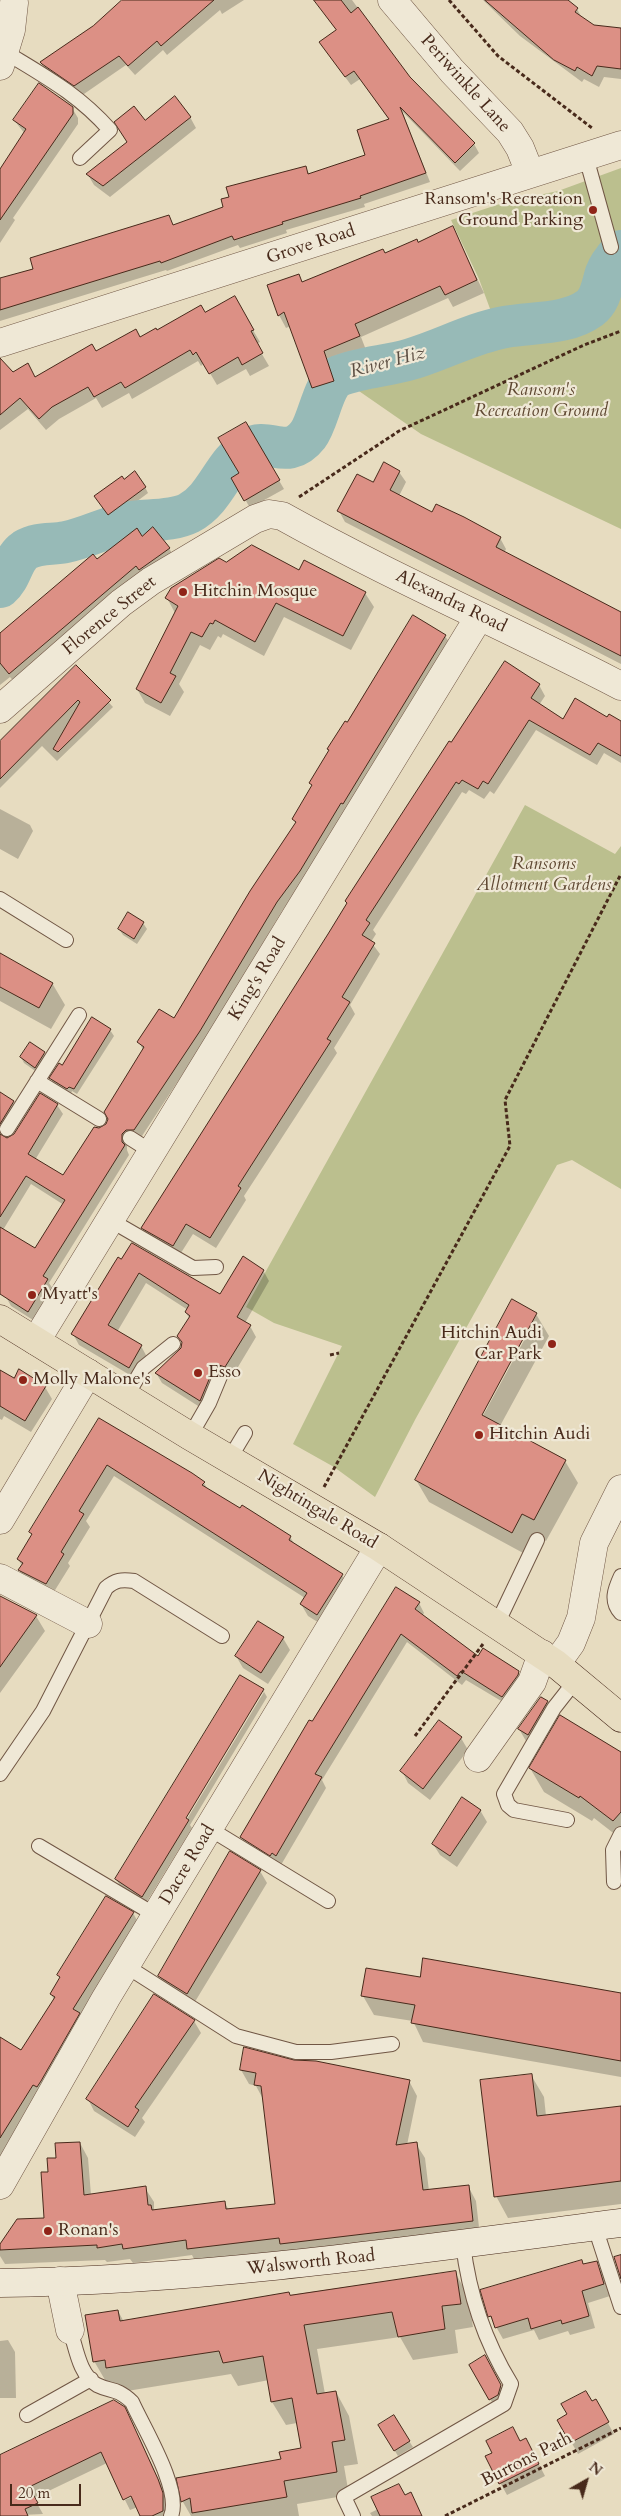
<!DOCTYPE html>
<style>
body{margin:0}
#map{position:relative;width:621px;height:2516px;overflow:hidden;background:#e7dcc0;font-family:Cardo,serif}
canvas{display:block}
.north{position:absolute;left:561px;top:2456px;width:50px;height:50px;-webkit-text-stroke:4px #efe8d6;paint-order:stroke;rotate:38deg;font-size:14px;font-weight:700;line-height:20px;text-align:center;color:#482a1b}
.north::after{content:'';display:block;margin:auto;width:18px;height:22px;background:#482a1b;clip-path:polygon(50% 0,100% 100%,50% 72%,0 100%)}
.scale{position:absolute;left:10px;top:2484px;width:71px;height:22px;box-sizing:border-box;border:2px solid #482a1b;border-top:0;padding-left:6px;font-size:15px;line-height:18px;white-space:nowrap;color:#482a1b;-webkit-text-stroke:4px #efe8d6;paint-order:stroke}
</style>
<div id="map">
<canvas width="621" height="2516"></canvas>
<div class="north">N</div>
<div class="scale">20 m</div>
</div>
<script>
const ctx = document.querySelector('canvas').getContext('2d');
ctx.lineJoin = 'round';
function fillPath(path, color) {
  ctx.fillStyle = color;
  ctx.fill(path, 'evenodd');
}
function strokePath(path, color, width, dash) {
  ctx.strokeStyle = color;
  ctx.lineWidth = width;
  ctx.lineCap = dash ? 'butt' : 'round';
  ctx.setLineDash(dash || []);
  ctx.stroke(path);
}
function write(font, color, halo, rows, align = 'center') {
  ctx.font = font + ' Cardo,serif';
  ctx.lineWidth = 4.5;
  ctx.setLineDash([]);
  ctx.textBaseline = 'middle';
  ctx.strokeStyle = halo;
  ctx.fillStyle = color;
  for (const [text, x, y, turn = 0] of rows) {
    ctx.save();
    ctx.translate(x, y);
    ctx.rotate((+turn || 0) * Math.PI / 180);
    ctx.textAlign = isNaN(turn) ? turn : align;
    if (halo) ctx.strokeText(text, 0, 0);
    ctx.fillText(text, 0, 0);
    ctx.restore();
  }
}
const green = new Path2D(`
 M621,168V529L421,434L343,380L426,359L499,333L479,279L451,220L506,202L558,191Z
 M525,805L615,854L621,846V1189L572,1160L557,1165L416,1418L375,1497L334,1467L293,1444L342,1346L274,1323L246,1307Z`);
const shadow = new Path2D(`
 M136,0H244L222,14L220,10L167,55L163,50L135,75L126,65L81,96L47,72L42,62Z
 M328,0H352L409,78L474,144L479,153L460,171L402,111L430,182L364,204L365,207L286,230L287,233L240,248L238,245L167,271L166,270L0,321V281L168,217L174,226L225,207L305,167L310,175L367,155L389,120L360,79L351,85L326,51L337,31Z
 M483,0H566L577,9L583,20L594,27L621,30V79L604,77L599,87L584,79L582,82L520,36Z
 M72,108L78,118V124L13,218L15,220L0,243V183L25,134L14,120Z
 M190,117L196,128L110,197L94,185L88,175L128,143L145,122Z
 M453,228L484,293L453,307L448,298L361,337L366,350L330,364L340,394L320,401L313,388L291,326L286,328L279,315L269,286L298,276L303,283L418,244Z
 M234,298L260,342L256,344L269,366L250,376L246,369L217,385L204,363L201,366L198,361L132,399L129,393L102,408L96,398L59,419L46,430L28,409L0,430V374L13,373L35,379L96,353L205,314Z
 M246,424L284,489L250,508L233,478L240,474Z
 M399,472L406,482L399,496L432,514L500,538L506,549L504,553L621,613V664L345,522L339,511L374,484Z
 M124,481L145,487L148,493L112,520L99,502Z
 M142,537L169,548L175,559L16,684L10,677L0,685V635L97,561Z
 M226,563L300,572L365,593L374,607L351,650L284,617L264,656L223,634L221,638L218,636L210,650L200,645L179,684L184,692L170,716L145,703L137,689L175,613L167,598Z
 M445,636L451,645L304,880L282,911L205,1040L140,1139L127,1143V1150L129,1155L49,1283L53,1289L33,1320L11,1306L6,1297L0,1274V1094L13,1102L20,1114L6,1137L7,1139L15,1135L40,1095L57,1105L63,1114L35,1160L63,1177L108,1124L143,1050L139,1042L174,1020L296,824L293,819L313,787L311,783L348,724ZM31,1184L64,1205L35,1250L3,1230Z
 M76,667L113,707L57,761L42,746L0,788V741Z
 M539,685L545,696L539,705L564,721L608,718L621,722V763L604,753L597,765L536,730L494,794L490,791L484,799L469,790L466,794L462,792L373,930L376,934L371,942L380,954L350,1005L355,1014L334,1048L337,1053L244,1196L246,1200L216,1248L193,1234L179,1256L149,1239L142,1228L452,744Z
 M0,809L30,825L33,831L18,859L0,849Z
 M143,923L147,929L137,944L123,935L119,929Z
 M0,954L52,983L65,1005L51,1029L0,1001Z
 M92,1019L110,1030L114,1036L77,1094L72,1091L71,1094L54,1084L51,1078L63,1067Z
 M44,1053L47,1059L38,1073L24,1063L21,1057Z
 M114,1265L220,1295L263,1270L269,1281L245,1323L250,1326L256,1337L232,1377L226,1376L206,1411L162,1383L156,1373L182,1348L183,1343L179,1337L190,1319L186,1313L188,1310L146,1283L117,1332L141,1346L147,1357L135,1378L79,1345L73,1334Z
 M536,1314L549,1336L500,1426L565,1461L578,1483L546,1541L535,1535L525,1554L429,1502L416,1480ZM530,1324H533L480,1421L478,1420Z
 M0,1371L14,1380L45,1387L52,1399L31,1432L4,1416L2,1420L0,1419Z
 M99,1419L204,1483L208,1490L290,1537L295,1545L342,1575L349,1587L324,1626L308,1616L301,1604L305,1598L114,1476L86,1521L90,1527L68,1563L70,1566L52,1595L26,1581L19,1570L22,1566L18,1559L33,1536L30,1532Z
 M0,1597L36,1616L45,1631L0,1693Z
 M419,1603L424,1613L422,1616L478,1657L518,1672L524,1682L508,1705L466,1680L462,1685L407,1642L322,1780L326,1788L281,1865L247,1847L241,1837L312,1723Z
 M283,1638L290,1650L268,1684L243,1668L236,1656Z
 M240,1676L263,1690L267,1697L190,1825L192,1828L146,1903L120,1886L116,1879ZM261,1692H264L184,1824L181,1823Z
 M547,1702L554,1714L535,1746L526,1741L519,1729Z
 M440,1722L461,1738L468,1750L430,1800L408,1783L402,1771Z
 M621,1759V1839L594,1818L592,1821L544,1792L530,1768Z
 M480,1810L487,1822L457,1867L440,1855L433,1844Z
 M230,1853L260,1871L267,1883L193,2005L166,1987L159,1976Z
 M133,1913L139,1924L0,2158V2045L22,2052L54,2000L51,1994L61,1979L59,1975Z
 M421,1978L621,1994V2077L423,2042L413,2021L374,2015L363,1996Z
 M155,1996L194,2021L201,2033L142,2118L145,2122L135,2137L94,2111L88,2099Z
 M294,2062L409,2081L417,2096L407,2145L416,2144L425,2158L429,2191L468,2186L476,2201L480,2236L196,2263L192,2255L133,2263L130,2259L107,2262L105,2260L5,2264L0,2256V2246L45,2221L50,2173L57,2159L80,2143L88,2158L91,2195L145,2188L154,2202V2211L224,2202L229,2210L276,2205L263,2099L256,2086L249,2084L241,2070Z
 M531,2075L544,2097L546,2116L621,2107V2204L508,2218L496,2196Z
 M596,2262L603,2274L610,2296L588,2303L595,2328L570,2335L568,2331L539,2340L534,2330L503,2339L490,2316Z
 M455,2272L468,2296L473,2327L455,2330L458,2353L413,2360L400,2337L317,2349L325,2394L336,2392L349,2416L358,2464L344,2466L349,2495L297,2504L299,2516H191L183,2502L178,2479L282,2460L302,2449L297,2423L286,2425L272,2402L269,2380L238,2386L231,2374L121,2392L116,2384L108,2385L94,2361L118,2311L124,2322Z
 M8,2340L15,2352L16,2398H0V2341Z
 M471,2365L492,2369L507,2398L497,2411Z
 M595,2400L614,2434L578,2454L559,2420Z
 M131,2420L164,2491L168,2516H142L138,2507L130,2510L125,2500L137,2495L107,2463L34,2498L43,2514L0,2516V2457Z
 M379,2425L409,2441L413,2447L398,2456Z
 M520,2442L532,2451L545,2476L507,2495L486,2457Z
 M405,2496L422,2516H372L370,2513Z`);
const river = new Path2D(`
 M0,587C12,577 12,559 25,550C38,542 52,545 66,542C86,538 105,528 125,523C145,519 171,522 189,513C217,498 223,463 248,449C269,436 287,462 308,435C319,421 323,382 339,376C361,367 388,366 411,359C442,350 472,333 505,327C533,322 567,325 590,308C601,300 602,285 606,273C609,265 615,258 621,251`);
const building = new Path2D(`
 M122,0H214L161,46L157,41L128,66L119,56L74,86L42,64L40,62L93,26Z
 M314,0H341L351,13L358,7L410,77L475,143L455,163L400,107L426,173L360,196L361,198L282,222L283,224L255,233L234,240L232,236L161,263L160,261L0,310V278L33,269L30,258L169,215L173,225L223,207L221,199L229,197L226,187L306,166L308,174L365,155L357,130L389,119L354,71L345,77L319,42L336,30Z
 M485,0H568L578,8L575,12L594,25L621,28V69L597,66L592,76L577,67L575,71L554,60Z
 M39,83L73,107V114L0,220V169L26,129L13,120Z
 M175,96L191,117L103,186L86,174L127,142L114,122L134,106L145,120Z
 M453,226L477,280L445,295L440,286L355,324L360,336L324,351L334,381L312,388L284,312L278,316L267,285L299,274L302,282L383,249L385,253L417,239L418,242Z
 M235,296L254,330L251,331L263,353L242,365L238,357L209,374L196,352L193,355L190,350L125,388L121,382L94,397L88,387L52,407L39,419L20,398L0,415V358L13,372L28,363L35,377L92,344L96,351L136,329L140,337L156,328L157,330L201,305L205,312Z
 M246,422L280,480L244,501L231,478L239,473L218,438Z
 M384,462L400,471L390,490L432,512L436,504L464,517L501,537L496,547L621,612V656L337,511L357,474L373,482Z
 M135,471L146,487L108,515L94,496L122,476L124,479Z
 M153,527L170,548L139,570L136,566L9,674L0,663V633L93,554L97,559L137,528L142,536Z
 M252,545L299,570L304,560L366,592L343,636L276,603L255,642L215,620L213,624L210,623L202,637L191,632L170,673L176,676L161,703L136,689L178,606L165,598L171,588L219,558L226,562Z
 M413,615L446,635L343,804L341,803L300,871L277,902L200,1031L134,1130H126L122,1134V1142L125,1145L43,1276L48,1279L28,1312L0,1294V1227L35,1248L65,1200L26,1176L0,1217V1134L7,1138L14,1134L40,1093L58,1104L28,1154L63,1175L94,1127L99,1128L106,1124L108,1119L104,1112L144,1047L137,1042L159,1009L174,1018L250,891L296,822L292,819L312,785L309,783L329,750L327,749L345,721L347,722Z
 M505,661L540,684L531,698L563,719L575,698L607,717L609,714L621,721V756L598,743L590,755L529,720L488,784L483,781L478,789L462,780L459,784L456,782L366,920L370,923L362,935L375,943L342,997L350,1002L327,1039L331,1041L238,1186L241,1188L210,1238L186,1224L173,1246L141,1228L328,934L347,903L345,901L449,741L451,742Z
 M76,665L111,700L58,752L53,749L80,702L78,700L0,779V741Z
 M128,912L144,922L134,939L118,929Z
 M0,953L53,983L39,1008L0,987Z
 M92,1017L111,1029L74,1089L69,1087L67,1089L49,1078L59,1063L62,1065Z
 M30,1042L45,1052L35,1068L20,1057Z
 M0,1092L14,1101L0,1124Z
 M132,1243L220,1294L243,1256L264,1270L237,1317L251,1325L225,1367L219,1365L213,1370L200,1401L155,1373L181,1348L182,1342L177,1336L190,1316L185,1312L189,1305L139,1273L108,1325L142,1345L129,1368L71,1334L113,1265L118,1257L121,1259Z
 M512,1299L537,1313L482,1415L566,1460L534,1520L522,1514L512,1533L415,1480Z
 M19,1369L46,1386L25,1421L0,1406V1370L14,1378Z
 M99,1418L192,1473L205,1482L202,1485L240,1508L242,1505L291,1536L289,1540L343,1574L317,1615L300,1604L307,1593L107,1465L79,1511L84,1514L61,1552L64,1554L46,1584L18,1570L23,1563L17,1559L32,1534L29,1532Z
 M396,1587L420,1602L415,1609L478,1656L483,1648L519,1671L518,1675L502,1697L461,1671L457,1676L401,1634L315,1774L322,1777L290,1832L276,1856L272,1853L270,1856L240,1837L309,1720L312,1721Z
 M0,1596L37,1615L0,1667Z
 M258,1621L284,1637L261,1673L235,1656Z
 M240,1675L264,1689L186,1818L189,1820L142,1897L115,1879Z
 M541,1697L548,1701L528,1735L518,1729Z
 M560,1715L621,1752V1812L613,1821L580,1796L579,1798L529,1768Z
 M439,1720L462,1737L423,1789L400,1771Z
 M462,1797L481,1810L450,1856L432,1844Z
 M230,1851L261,1870L187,1994L158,1976Z
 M106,1896L134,1912L73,2009L80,2013L41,2081L37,2087L33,2085L0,2138V2037L21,2050L55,1997L50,1994L60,1977L57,1975Z
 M423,1958L621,1993V2061L411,2023L415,2005L361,1996L366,1968L420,1977Z
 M154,1994L195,2020L135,2107L139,2110L128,2127L86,2099Z
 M244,2047L294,2060L316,2061L410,2080L396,2145L417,2142L423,2190L469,2185L473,2221L280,2244L279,2238L187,2249L186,2240L123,2249L122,2244L97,2248V2245L0,2250V2244L17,2219L44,2218L41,2172H48L47,2158H56L55,2143L80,2142L84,2195L146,2186L148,2205H151L152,2210L225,2201L226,2209L275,2204L261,2086L254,2085L256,2073L240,2070Z
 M532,2074L537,2116L621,2106V2181L494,2197L480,2080Z
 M621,2255V2279L614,2257Z
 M582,2260L583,2264L597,2261L604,2284L582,2291L589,2316L562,2324L561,2320L531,2329L528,2318L495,2328L491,2316L488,2317L480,2290Z
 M456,2271L461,2304L442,2306L445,2329L398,2337L392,2312L304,2325L317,2394L336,2391L345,2440L332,2442L337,2472L284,2481L287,2497L192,2513L190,2498L181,2502L176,2478L281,2459L279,2452L301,2448L292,2398L271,2402L263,2356L223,2363L219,2351L106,2368L105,2360L93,2362L85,2315L118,2310L120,2321L289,2292L290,2295Z
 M485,2355L501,2385L498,2395L489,2400L469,2365Z
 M586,2391L592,2401L596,2399L609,2422L570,2443L557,2420L567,2414L561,2404Z
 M114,2400L125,2407L158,2479L163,2493V2511L152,2516H140L131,2496L123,2500L101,2452L29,2487L38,2503L25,2509L28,2516H0V2455Z
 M394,2415L410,2441L394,2451L378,2425Z
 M513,2427L520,2441L526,2438L539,2464L499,2484L485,2456L492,2453L486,2441Z
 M399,2484L405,2495L411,2492L422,2516H380L371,2497Z`);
const path = new Path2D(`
 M449,0L498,56L592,128
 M299,497L399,431L584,345L621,331
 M330,1355L339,1353
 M324,1487L510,1146L505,1100L621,874
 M415,1736L483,1644
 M445,2516L621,2428`);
const service = new Path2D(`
 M5,52C46,77 78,94 110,130L80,158
 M586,157L611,247
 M0,899L66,940
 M37,1081L99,1119
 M7,1129L79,1015
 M130,1138L152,1152
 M110,1220L193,1268L216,1267
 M126,1397L143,1368L173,1344
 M190,1436L209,1403L221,1374
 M230,1458L245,1433
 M621,1576C615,1589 610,1601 621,1613
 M497,1624L537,1540
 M0,1774L43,1711L106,1588C115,1580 122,1579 134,1581L222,1636
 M567,1820L514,1810L508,1805L504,1794L554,1708L576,1680
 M210,1829L328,1901
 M39,1846L157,1916
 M614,1882L613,1850L621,1834
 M126,1966L236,2036L296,2052H331L392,2044
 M595,2227L621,2307
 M70,2330C76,2347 79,2375 97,2385C111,2392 116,2387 132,2402C143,2427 182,2490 171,2516
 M27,2415L91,2379
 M353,2516L344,2497L504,2404L511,2384C484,2340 469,2295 463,2244`);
const minor = new Path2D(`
 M392,0L452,71L510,132L520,148L530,173
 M0,709L121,603L151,581L255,519L269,514L282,516C393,578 509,628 621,686
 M36,1341L479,617
 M0,1520L88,1373
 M0,1578L88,1624
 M556,1664L571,1643L581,1618L594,1543L621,1489
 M478,1758L532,1682L542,1654
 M0,2185L106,1998L379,1547
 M60,2281L70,2330`);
const tertiary = new Path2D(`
 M0,66L11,30L14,3
 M0,343L621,145`);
const secondary = new Path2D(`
 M0,2283C209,2280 414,2250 621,2223`);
const primary = new Path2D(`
 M0,1319L190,1436L379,1547L556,1664L621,1718`);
const markers = [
 [593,210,5,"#8f2418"],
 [183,592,5,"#8f2418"],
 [32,1295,5,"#8f2418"],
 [552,1344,5,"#8f2418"],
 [198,1373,5,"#8f2418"],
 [23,1380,5,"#8f2418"],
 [479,1435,5,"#8f2418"],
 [48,2231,5,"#8f2418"]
];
const streetNames = [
 ["Periwinkle Lane",465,84,48],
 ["Grove Road",311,245,-18],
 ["Alexandra Road",451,602,26],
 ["Florence Street",110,616,-39],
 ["King's Road",258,979,-59],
 ["Nightingale Road",317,1510,31],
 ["Dacre Road",188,1865,-59],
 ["Walsworth Road",311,2263,-6],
 ["Burtons Path",527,2460,-27]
];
const poiNames = [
 ["Ransom's Recreation",583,200,"right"],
 ["Ground Parking",583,221,"right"],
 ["Hitchin Mosque",193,592],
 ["Myatt's",42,1295],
 ["Hitchin Audi",542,1334,"right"],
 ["Car Park",542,1355,"right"],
 ["Esso",208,1373],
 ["Molly Malone's",33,1380],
 ["Hitchin Audi",489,1435],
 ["Ronan's",58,2231]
];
const parkNames = [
 ["Ransom's",541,391],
 ["Recreation Ground",541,412],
 ["Ransoms",544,865],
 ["Allotment Gardens",544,886]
];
const waterNames = [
 ["River Hiz",388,363,-15]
];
fillPath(green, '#bbbf8e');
fillPath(shadow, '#0003');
strokePath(river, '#97bab7', 42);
fillPath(building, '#dc9085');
strokePath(building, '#482a1b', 1);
strokePath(service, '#705644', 16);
strokePath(minor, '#705644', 29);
strokePath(tertiary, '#705644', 29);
strokePath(secondary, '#482a1b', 29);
strokePath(primary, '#482a1b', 29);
strokePath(path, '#482a1b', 3, [4, 2.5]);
strokePath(service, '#efe8d6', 14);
strokePath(minor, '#efe8d6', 28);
strokePath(tertiary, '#efe8d6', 28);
strokePath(secondary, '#efe8d6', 28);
strokePath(primary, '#e7dcc0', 28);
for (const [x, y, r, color] of markers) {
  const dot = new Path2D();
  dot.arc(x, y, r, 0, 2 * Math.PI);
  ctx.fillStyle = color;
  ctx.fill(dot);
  strokePath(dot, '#efe8d6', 2);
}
write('18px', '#482a1b', '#efe8d6', streetNames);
write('18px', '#482a1b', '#efe8d6', poiNames, 'left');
write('italic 18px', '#5f4832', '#efe8d6', parkNames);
write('italic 19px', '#5c4e42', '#efe8d6', waterNames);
</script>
